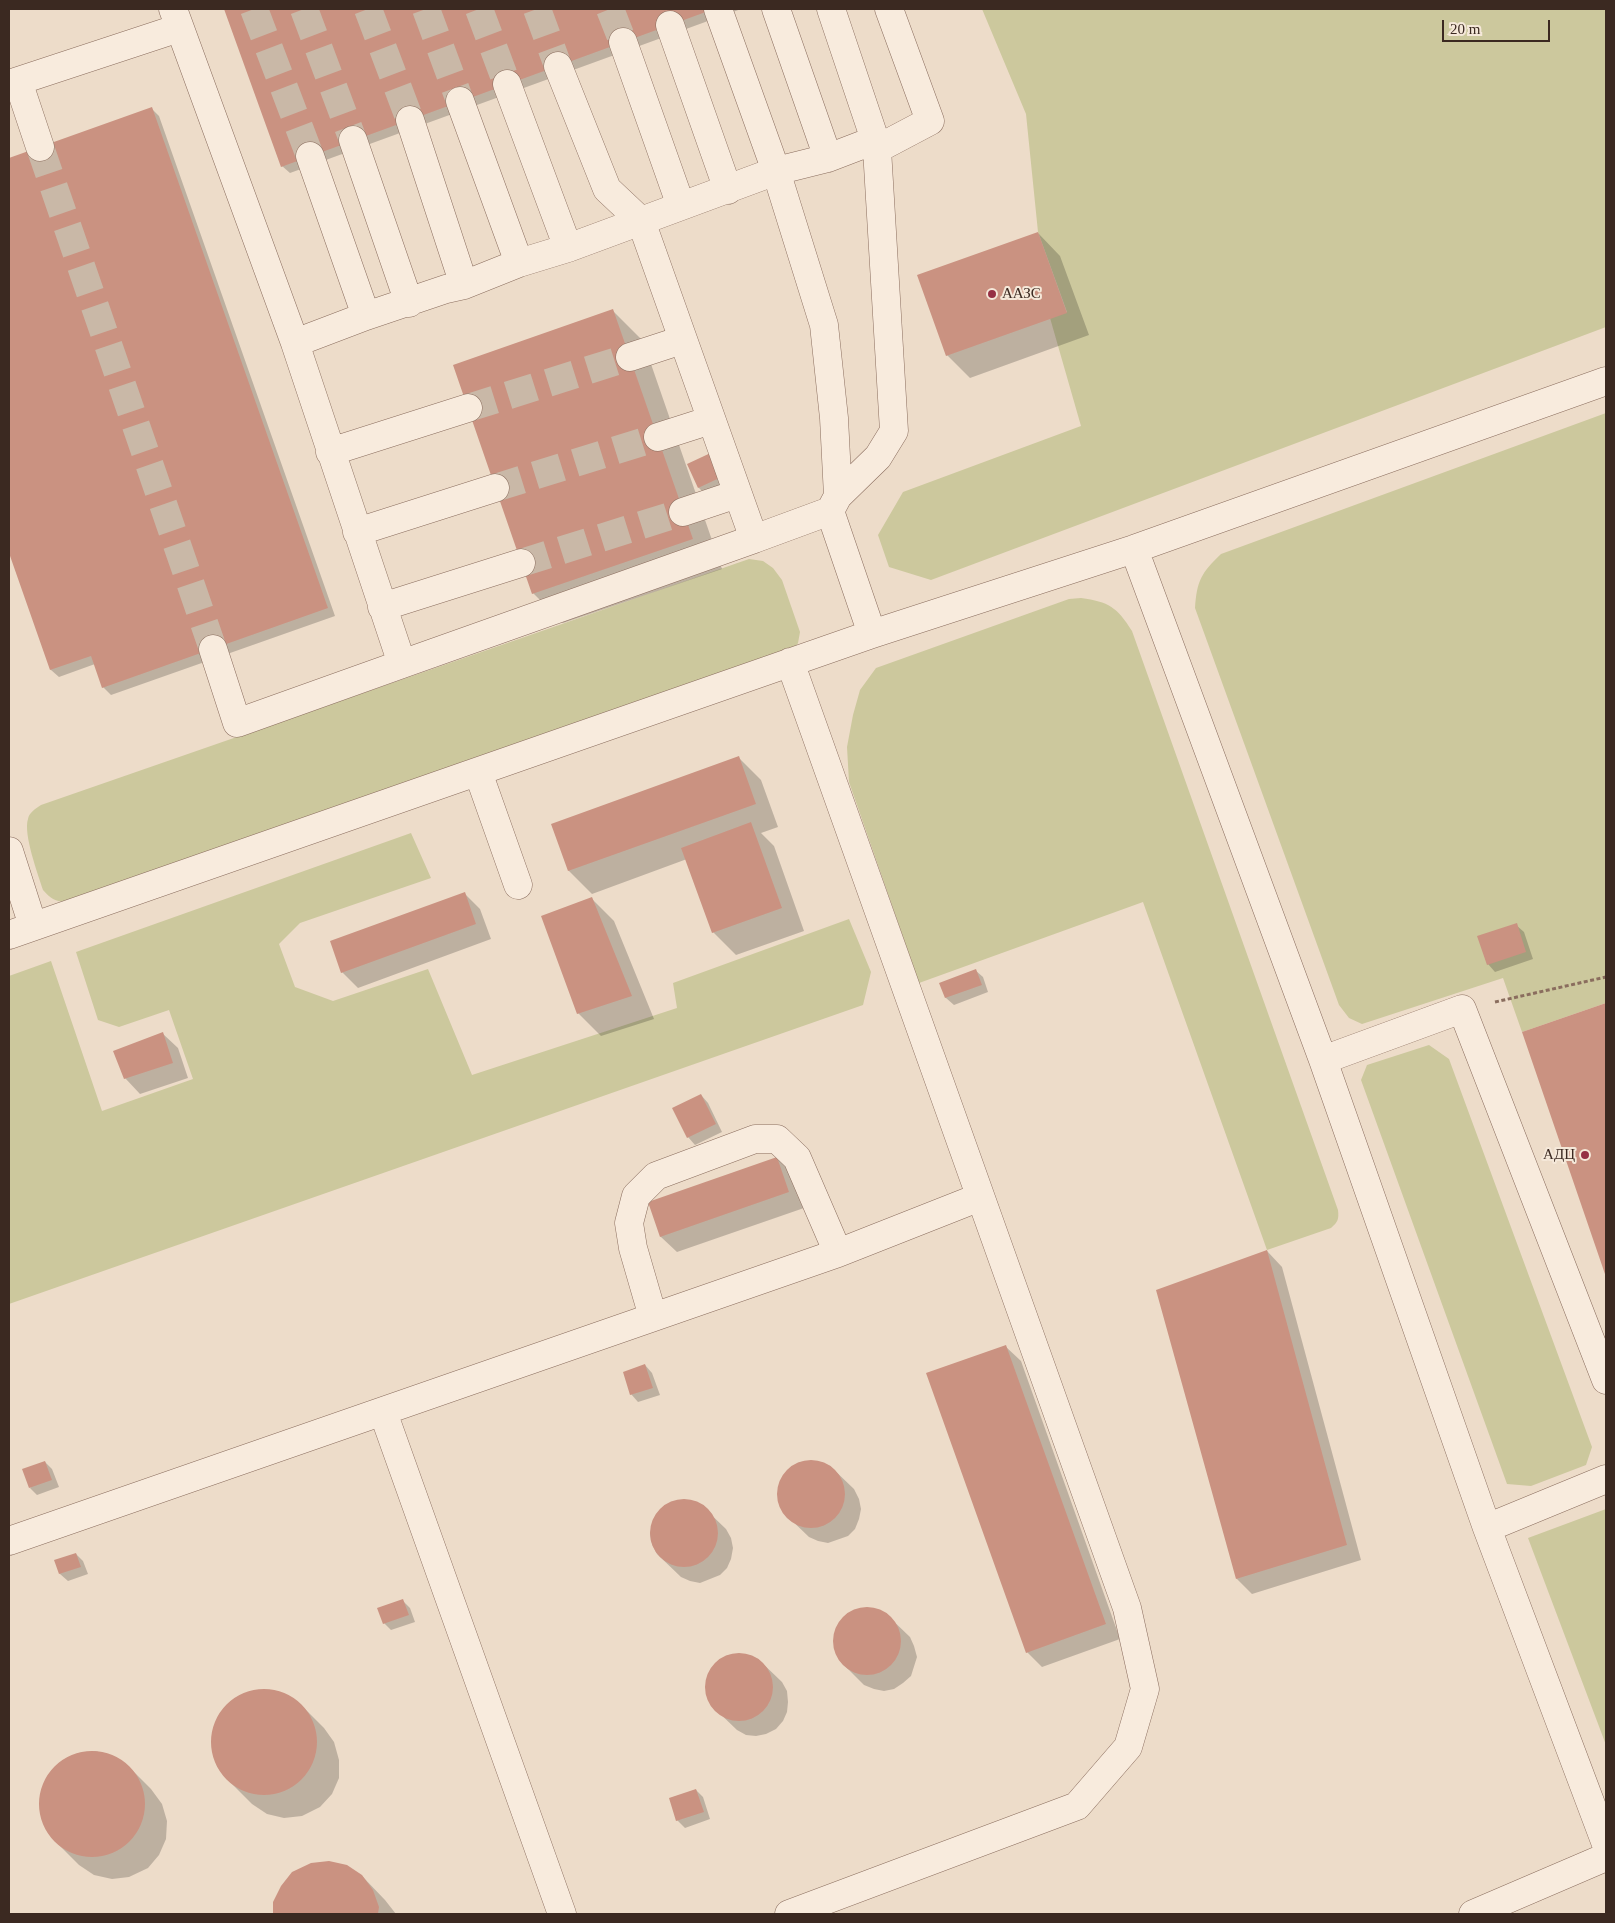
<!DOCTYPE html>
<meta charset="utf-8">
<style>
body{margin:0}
#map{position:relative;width:1615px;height:1923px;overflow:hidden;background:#eddcc9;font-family:Georgia,serif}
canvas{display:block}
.frame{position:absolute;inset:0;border:10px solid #3b2921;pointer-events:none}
.scale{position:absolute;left:1442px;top:20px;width:108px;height:22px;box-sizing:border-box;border:2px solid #3b2921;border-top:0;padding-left:6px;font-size:15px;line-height:18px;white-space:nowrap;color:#3b2921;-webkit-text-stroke:4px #f5e8d9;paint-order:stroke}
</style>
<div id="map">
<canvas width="1615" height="1923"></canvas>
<div class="frame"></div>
<div class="scale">20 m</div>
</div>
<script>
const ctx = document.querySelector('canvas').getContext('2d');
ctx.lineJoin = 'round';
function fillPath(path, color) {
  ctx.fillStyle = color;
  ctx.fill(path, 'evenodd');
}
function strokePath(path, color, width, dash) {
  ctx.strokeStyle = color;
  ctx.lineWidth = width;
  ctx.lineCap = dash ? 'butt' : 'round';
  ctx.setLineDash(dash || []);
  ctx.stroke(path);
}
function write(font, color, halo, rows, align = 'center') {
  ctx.font = font + ' Georgia,serif';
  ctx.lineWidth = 4;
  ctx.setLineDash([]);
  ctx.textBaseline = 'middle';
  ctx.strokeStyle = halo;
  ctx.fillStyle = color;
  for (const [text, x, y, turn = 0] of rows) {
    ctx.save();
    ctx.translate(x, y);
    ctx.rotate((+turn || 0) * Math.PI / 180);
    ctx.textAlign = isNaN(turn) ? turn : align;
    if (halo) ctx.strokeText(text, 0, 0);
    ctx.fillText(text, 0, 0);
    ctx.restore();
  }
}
const green = new Path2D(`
 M982,9H1606V327L931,580L889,567L878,535L903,492L1081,426L1050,318L1067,312L1038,232L1026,114Z
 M1606,413V1003L1522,1032L1503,978L1362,1024L1349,1018L1339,1005L1195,608C1197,581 1201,573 1221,554Z
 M749,559L763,561L773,568L782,580L800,632L798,643L795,648L67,902C55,902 50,898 43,890C38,874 23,834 28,819C29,813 35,809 41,805Z
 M1081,598C1109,602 1117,607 1132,631L1338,1210C1339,1219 1338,1222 1331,1228L1267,1250L1143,902L919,983L849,782L847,747L853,715L860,690L876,668L1069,599Z
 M411,833L431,878L300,923L279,944L295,987L333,1001L428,969L472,1075L677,1008L673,983L849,919L871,972L863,1005L9,1304V976L51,961L102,1111L193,1079L169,1010L119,1027L98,1020L76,952Z
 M1429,1045L1449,1059L1592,1447L1586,1465L1531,1486L1507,1484L1361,1080L1367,1065Z
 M1606,1509V1745L1528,1538Z`);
const shadow = new Path2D(`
 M225,9H741L290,173L282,166Z
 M152,109L159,116L335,616L111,695L103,687L95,664L59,677L51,670L9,549V159Z
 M1038,233L1060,256L1089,335L970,378L947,355Z
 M613,311L643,341L722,569L563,623L533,593Z
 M688,464L735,482L706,495L699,488Z
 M739,758L761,780L778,827L761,833L774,846L804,931L736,955L713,932L687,859L592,894L569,871L552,825Z
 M465,894L480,909L491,939L358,988L342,972Z
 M592,899L614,921L654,1019L601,1036L578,1013Z
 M1516,925L1524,932L1533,959L1495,972L1488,964Z
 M975,970L983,977L988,992L954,1005L946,998L941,983Z
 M1606,1005V1274L1524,1033Z
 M162,1033L178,1048L188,1078L140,1094L125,1078Z
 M701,1095L708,1103L722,1132L695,1145L688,1137Z
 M777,1158L792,1173L804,1208L677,1252L661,1237L650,1202Z
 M1267,1251L1282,1267L1361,1560L1252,1594L1237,1579Z
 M1005,1346L1021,1361L1120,1639L1042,1667L1027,1652Z
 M645,1365L652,1373L660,1395L638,1402L631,1394Z
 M810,1461L821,1462L830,1466L854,1489L859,1499L861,1509L859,1519L855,1529L848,1536L828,1543L818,1541L809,1537L785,1514L780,1505L778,1495L780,1484L784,1475L791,1467L800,1462Z
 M45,1462L52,1469L59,1487L37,1495L30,1488Z
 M683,1500L693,1502L702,1506L726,1529L731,1538L733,1548L731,1559L727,1568L720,1575L700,1583L690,1581L681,1577L657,1554L652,1544L650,1534L652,1524L656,1515L663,1507L672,1502Z
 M76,1554L83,1561L88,1574L68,1581L60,1574L56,1561Z
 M403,1601L410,1608L415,1622L391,1630L384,1623Z
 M867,1608L877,1609L886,1614L910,1637L914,1646L917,1657L911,1676L903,1683L894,1689L884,1691L874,1689L864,1685L841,1662L836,1653L834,1643L835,1632L840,1623L847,1615L856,1610Z
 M739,1654L749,1655L758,1659L782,1682L787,1691L788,1702L787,1712L783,1721L776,1729L766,1734L756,1736L746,1735L737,1730L713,1707L708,1698L706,1687L712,1668L719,1661L728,1655Z
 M268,1691L285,1695L300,1704L324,1728L334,1742L339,1760V1778L332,1794L320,1807L302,1816L284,1818L267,1814L252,1804L228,1780L217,1766L212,1749L213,1731L220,1714L232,1702L250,1692Z
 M95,1751L113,1756L128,1766L151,1789L162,1804L167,1821L166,1839L159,1855L148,1868L129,1877L112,1879L94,1875L79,1865L56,1842L45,1827L40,1810L41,1792L48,1776L59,1763L78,1753Z
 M696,1790L703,1797L710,1819L685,1828L677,1820Z
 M362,1876L385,1900L396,1914H274V1903Z`);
const building = new Path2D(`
 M224,9H714L281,167Z
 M152,107L328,608L102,688L91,656L50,670L9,553V158Z
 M1038,232L1067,313L946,356L917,275Z
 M613,309L693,539L532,594L453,365Z
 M717,450L728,474L698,488L687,464Z
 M739,756L756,804L568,871L551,824Z
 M751,822L782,908L712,933L681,848Z
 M465,892L476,924L341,973L330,941Z
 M592,897L632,996L577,1014L541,916Z
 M1517,923L1526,952L1487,965L1477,936Z
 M976,969L982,985L945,998L939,983Z
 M1606,1003V1277L1522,1032Z
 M163,1032L173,1063L124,1079L113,1051Z
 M701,1094L716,1124L687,1138L672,1108Z
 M777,1157L789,1192L660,1237L648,1202Z
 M1267,1250L1347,1545L1236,1579L1156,1290Z
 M1006,1345L1106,1624L1026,1653L926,1373Z
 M645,1364L653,1388L630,1395L623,1372Z
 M777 1494a34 34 0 1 1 68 0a34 34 0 1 1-68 0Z
 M45,1461L52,1480L29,1488L22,1469Z
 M650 1533a34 34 0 1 1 68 0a34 34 0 1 1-68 0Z
 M76,1553L81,1567L59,1574L54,1560Z
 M403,1599L409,1615L383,1624L377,1608Z
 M833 1641a34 34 0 1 1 68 0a34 34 0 1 1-68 0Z
 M705 1687a34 34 0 1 1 68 0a34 34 0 1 1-68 0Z
 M211 1742a53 53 0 1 1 106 0a53 53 0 1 1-106 0Z
 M39 1804a53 53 0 1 1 106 0a53 53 0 1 1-106 0Z
 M696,1789L704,1812L676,1821L669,1798Z
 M329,1861L347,1865L362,1875L373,1890L379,1907L378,1914H273V1902L281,1886L292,1872L311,1863Z`);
const minorTunnel = new Path2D(`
 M254,9L310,156
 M304,9L353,140
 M368,9L410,120
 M426,9L460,101
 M479,9L507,84
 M537,9L558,66
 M610,9L623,42
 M40,147L213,649
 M468,408L630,357
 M495,488L658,437
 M521,563L683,512`);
const path = new Path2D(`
 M1495,1002L1606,977`);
const minor = new Path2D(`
 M173,9L295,343L366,316L446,289L464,285L519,263L568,248L776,171L828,158L875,140L877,149L894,431L878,457L838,496L830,511
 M718,9L776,171L824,325L834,418L838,496
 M776,9L828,158
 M831,9L875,140
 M670,25L728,190
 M623,42L681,206
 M558,66L607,189L641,221L754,539L830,511L872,634
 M18,81L40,147
 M9,84L179,28
 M507,84L568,248
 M460,101L519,263
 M410,120L464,285
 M353,140L409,303
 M877,149L930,121L889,9
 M310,156L366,316
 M295,343L402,664L754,539
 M630,357L682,340
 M658,437L711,420
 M330,452L468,408
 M683,512L737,494
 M357,532L495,488
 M1134,549L1323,1060L1487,1528L1606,1844
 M382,607L521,563
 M213,649L237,723L402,664
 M478,772L518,885
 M9,851L33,926
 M9,935L872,634L1134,549L1606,381
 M1323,1060L1462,1009L1606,1380
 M653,1317L633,1248L629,1223L636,1196L656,1176L755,1139H777L797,1158L838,1253
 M383,1412L562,1914
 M1487,1528L1606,1479
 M9,1541L838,1253L980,1197
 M789,1914L1077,1806L1128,1747L1145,1689L1127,1608L790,662
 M1473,1914L1606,1857`);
const markers = [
 [992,294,5,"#963044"],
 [1585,1155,5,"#963044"]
];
const poiNames = [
 ["ААЗС",1002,294],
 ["АДЦ",1575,1155,"right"]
];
fillPath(green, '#ccc89d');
fillPath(shadow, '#0003');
fillPath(building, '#ca9281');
strokePath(minorTunnel, '#c9b8a7', 28, [28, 14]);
strokePath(minor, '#8a6d5e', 29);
strokePath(path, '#8a6d5e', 3, [4, 2.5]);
strokePath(minor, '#f8ebdd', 28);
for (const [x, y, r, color] of markers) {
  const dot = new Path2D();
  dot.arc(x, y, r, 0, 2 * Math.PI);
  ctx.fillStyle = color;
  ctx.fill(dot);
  strokePath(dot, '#f5e8d9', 2);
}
write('15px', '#3b2921', '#f5e8d9', poiNames, 'left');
</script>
